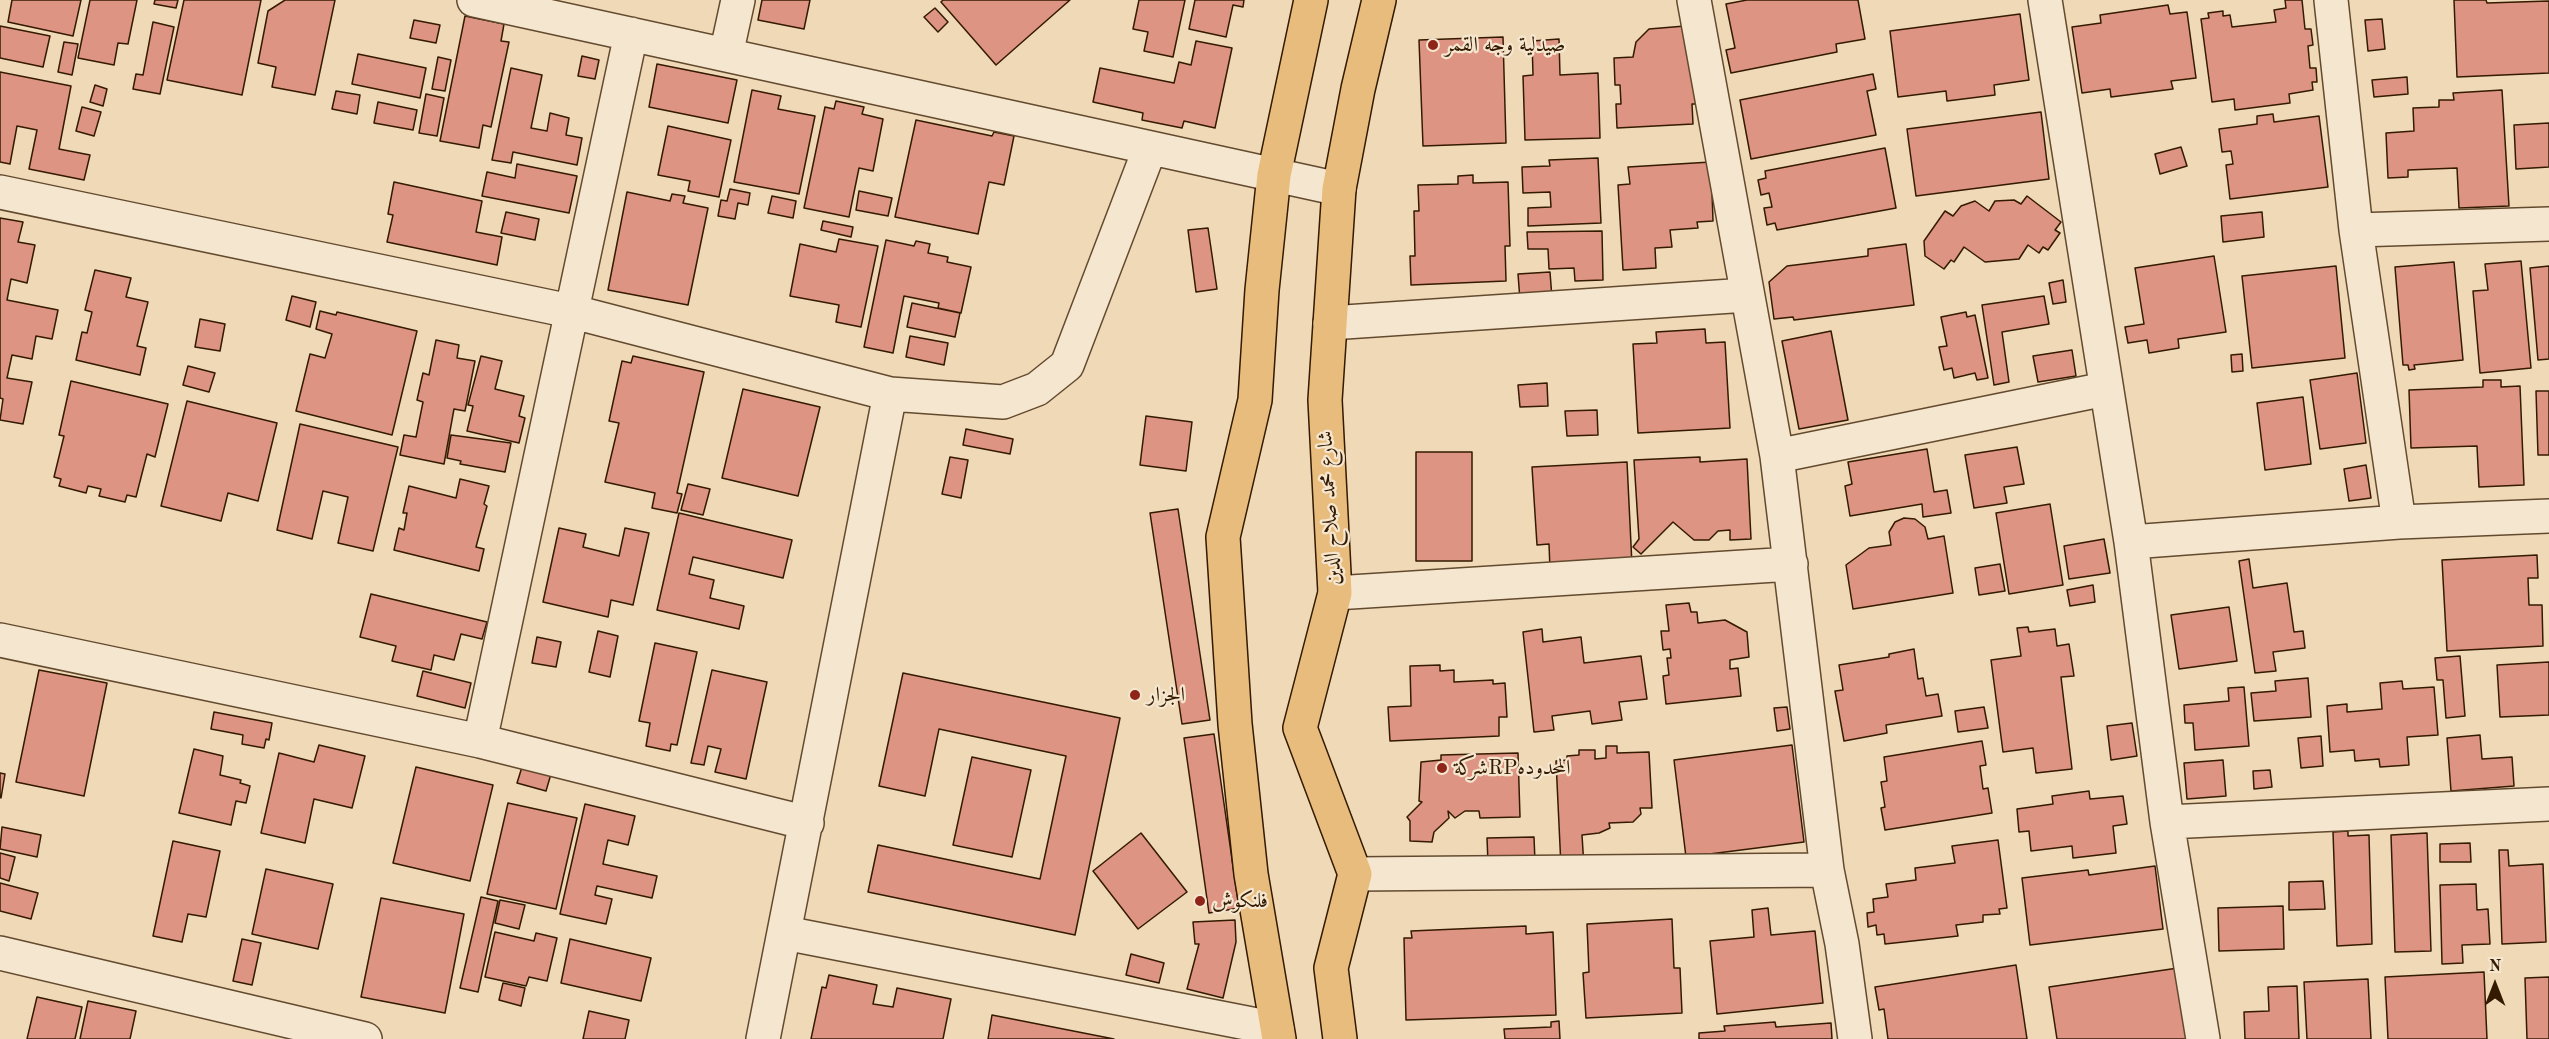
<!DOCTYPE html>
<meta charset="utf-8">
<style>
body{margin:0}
#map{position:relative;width:2549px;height:1039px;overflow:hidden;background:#efd9b7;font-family:"Old Standard TT",serif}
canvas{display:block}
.north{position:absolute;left:2465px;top:955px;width:60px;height:60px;-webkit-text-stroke:4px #f5e6d0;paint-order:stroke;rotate:0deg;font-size:16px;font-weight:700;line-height:24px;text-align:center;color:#341a00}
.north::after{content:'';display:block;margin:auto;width:21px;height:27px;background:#341a00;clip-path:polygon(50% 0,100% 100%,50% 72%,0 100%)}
</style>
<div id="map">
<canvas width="2549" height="1039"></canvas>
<div class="north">N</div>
</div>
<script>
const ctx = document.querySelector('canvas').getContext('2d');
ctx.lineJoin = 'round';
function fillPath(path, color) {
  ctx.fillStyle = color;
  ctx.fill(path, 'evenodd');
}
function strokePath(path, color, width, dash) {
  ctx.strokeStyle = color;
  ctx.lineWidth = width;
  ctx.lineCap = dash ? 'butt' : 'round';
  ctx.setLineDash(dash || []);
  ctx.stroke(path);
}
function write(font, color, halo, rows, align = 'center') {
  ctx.font = font + ' "Old Standard TT",Amiri,serif';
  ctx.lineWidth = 4.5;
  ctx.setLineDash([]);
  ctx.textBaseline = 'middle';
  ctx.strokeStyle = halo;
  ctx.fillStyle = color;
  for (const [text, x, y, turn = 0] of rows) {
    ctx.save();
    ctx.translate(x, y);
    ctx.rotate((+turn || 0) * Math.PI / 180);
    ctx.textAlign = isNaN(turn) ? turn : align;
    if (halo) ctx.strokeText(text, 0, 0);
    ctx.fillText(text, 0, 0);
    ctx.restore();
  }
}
const building = new Path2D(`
 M12,0H81L73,36L8,22Z
 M90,0H137L128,44L118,43L114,65L78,58Z
 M155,0H178L176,8L154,4Z
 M184,0H261L242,95L167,80Z
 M285,0H335L315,95L272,87L276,67L258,63L268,11Z
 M762,0H810L804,29L758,20Z
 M943,0H1070L996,65L941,2Z
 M1139,0H1185L1173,57L1144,51L1148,32L1133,29Z
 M1195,0H1244L1243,7L1233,5L1226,37L1189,29Z
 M1747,0H1858L1865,39L1836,44L1837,52L1731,73L1726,50L1735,48L1726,4Z
 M2285,0H2302L2305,29H2311L2313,45L2308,46L2310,68H2316L2317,82H2312L2313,90L2289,94L2290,103L2235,110L2234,99L2212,102L2201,19L2209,18L2208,13L2223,11V16L2230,15L2232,27L2276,22L2274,10L2286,8Z
 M2454,0H2486L2487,3L2549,1V73L2457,77Z
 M2168,5L2170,14L2187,12L2196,78L2171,81L2173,89L2111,97L2110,89L2082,93L2072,27L2101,23L2100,15Z
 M935,8L948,22L938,32L924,17Z
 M2020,14L2029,80L1994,85L1995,95L1947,101L1946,91L1898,97L1890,31Z
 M465,16L504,24L501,41L509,42L491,127L483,125L479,148L440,141Z
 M2382,19L2385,49L2368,51L2365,20Z
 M414,20L440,25L436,43L410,38Z
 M153,22L174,27L160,94L133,89L136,74L143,75Z
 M1697,25L1701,104H1692L1693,124L1617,128L1616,104H1621L1620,85H1615L1614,58L1633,57L1636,42L1649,29Z
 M0,26L50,36L43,67L0,58Z
 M1503,37L1506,143L1423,146L1419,40Z
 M1559,39L1560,75L1598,73L1600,138L1525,140L1523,76L1533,75L1532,41Z
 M1196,41L1232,48L1215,128L1184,121L1182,128L1142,120L1143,113L1093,102L1100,68L1174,83L1179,62L1191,65Z
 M64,42L78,44L72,75L58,72Z
 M358,54L426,68L420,98L352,84Z
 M582,56L599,60L595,79L578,76Z
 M438,57L451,60L445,91L432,89Z
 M657,64L737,80L728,123L649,107Z
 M511,68L542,75L531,128L547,131L550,113L569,118L566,135L582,138L577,165L513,152L511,163L492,160Z
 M0,72L71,86L59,149L90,155L84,180L29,169L37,130L17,126L10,164L0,162Z
 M1873,74L1876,89L1867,91L1876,135L1751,159L1740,100Z
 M2407,77L2408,94L2374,97L2372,80Z
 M95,85L107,89L103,106L90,102Z
 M752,90L781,96L778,109L815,116L799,194L734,182Z
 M2502,90L2509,206L2459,208L2457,168L2408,170V177L2388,178L2386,133L2414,131L2413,108L2439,107V100H2454L2453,93Z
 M336,91L360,95L357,114L332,109Z
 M426,94L444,98L437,136L419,133Z
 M836,101L864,107L862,114L883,119L873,171L859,168L849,217L804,208L825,107L834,109Z
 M378,102L417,110L413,130L374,123Z
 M82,107L101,112L94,136L76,131Z
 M2041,112L2049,179L1916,196L1907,129Z
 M2273,114L2274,122L2319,116L2328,187L2230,199L2226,165L2233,164L2231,151L2222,152L2219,129L2257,124V116Z
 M916,120L992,136L994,132L1014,136L1004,185L989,182L978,234L895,217Z
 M2549,123V167L2516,169L2514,125Z
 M668,126L731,140L719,197L688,191L690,181L658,175Z
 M2181,147L2187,166L2160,174L2155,154Z
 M1885,148L1896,208L1777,230L1775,223L1767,225L1764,208L1772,207L1769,193L1761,195L1758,180L1766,178L1765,171Z
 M1598,158L1601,223L1528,226V208L1551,207L1550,192L1523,193L1522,167L1550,166L1549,160Z
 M1711,162L1713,221L1697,222L1698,228L1670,230L1672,247L1655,248L1656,268L1623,270L1618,185L1630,184L1628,167Z
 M517,164L577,176L569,213L482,196L487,172L515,178Z
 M1473,175V183L1508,182L1510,246H1505L1506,281L1411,285L1410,256H1415L1414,211H1419L1418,185L1458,184V176Z
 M394,182L482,201L476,232L502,237L497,265L387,242L393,215L388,214Z
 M730,189L750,193L748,205L738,203L735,219L718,216L721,200L727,201Z
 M859,191L892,198L888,216L856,210Z
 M627,192L670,201L672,194L685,196L683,203L708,208L688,305L608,290Z
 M772,196L796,201L793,218L768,213Z
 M2027,196L2061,222L2055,230L2060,233L2048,250L2043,247L2039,253L2028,245L2019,259L1985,262L1964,247L1954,262L1951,260L1944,269L1925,256L1924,241L1945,211L1953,216L1961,206L1975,201L1989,211L1995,201L2014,200L2021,204Z
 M506,212L539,219L535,240L501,233Z
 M2262,212L2264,237L2223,242L2221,216Z
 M0,218L23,222L18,242L35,245L27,283L11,279L7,300L58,310L52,339L36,336L32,359L12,355L7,378L32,382L23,424L0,420L3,399L0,398Z
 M823,221L853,227L851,237L821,230Z
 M1208,228L1217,289L1196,292L1188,230Z
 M1602,231L1603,280L1575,281L1574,268L1549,269L1548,249H1528L1527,232Z
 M839,239L878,246L861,327L836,322L839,305L790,296L800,244L836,252Z
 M886,240L914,246L916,241L930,244L928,253L948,257L947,262L971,267L961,313L938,308L939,303L904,296L893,353L864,347Z
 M1906,244L1914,305L1794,320L1793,317L1774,319L1769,282L1787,266L1868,256V249Z
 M2214,256L2226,332L2178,339L2179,348L2149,353L2147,340L2128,343L2125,327L2144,324L2135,268Z
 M2521,261L2531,368L2480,373L2473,291L2488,290L2485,264Z
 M2454,262L2463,360L2414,365L2415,369L2409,370L2408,365H2403L2395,267Z
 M2336,266L2345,358L2252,368L2242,276Z
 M2549,266V359L2538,360L2530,268Z
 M95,270L131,278L126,297L148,302L137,346L146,348L140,375L76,360L82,332L87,333L92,312L85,310Z
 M1550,272L1552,298L1520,300L1518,274Z
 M2063,280L2066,302L2053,304L2049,283Z
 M292,296L316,302L310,327L286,320Z
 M2044,296L2049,324L2002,332L2009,382L1994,385L1982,305Z
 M912,303L960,313L955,337L907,327Z
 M320,311L336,315L337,312L417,331L392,435L296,411L310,354L325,358L332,334L316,329Z
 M1966,312L1967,317L1975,315L1988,378L1977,380L1975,373L1954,378L1952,368L1944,370L1939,347L1947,346L1941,317Z
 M200,319L225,324L220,351L195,347Z
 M1705,329L1706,343L1725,342L1730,428L1638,433L1633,344L1657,343L1656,332Z
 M1831,331L1848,420L1799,429L1782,341Z
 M910,336L948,343L944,365L906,357Z
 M436,340L459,345L457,358L475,361L465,411L454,409L444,464L400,455L404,435L416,437L423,402L417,400L423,373L429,375Z
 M2072,350L2076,376L2038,382L2033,356Z
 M2242,354L2243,371L2232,372L2231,355Z
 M481,356L502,361L495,389L524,396L519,416L525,418L519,443L467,431L473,406L468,405Z
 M633,356L704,372L677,493L682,494L677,513L652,508L655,493L605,482L619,423L609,421L622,361L631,363Z
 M188,366L215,373L209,392L183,385Z
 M2357,373L2366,443L2320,449L2310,380Z
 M2483,380H2501V387L2520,386L2524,485L2479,487L2477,446L2411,448L2409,390L2483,387Z
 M71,381L168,404L155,457L147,454L136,497L127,495L125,502L99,496L101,489L88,486L86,493L59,486L61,479L54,477L64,436L59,435Z
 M1547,383L1548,406L1520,407L1518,385Z
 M743,389L820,407L798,496L722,478Z
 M2536,391H2549V455H2538Z
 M2303,397L2311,464L2265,470L2257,403Z
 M187,401L277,423L258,501L228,493L221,521L161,506Z
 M1597,410L1598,435L1567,436L1565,411Z
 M1146,416L1192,422L1186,471L1140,465Z
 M300,424L398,447L373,551L338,543L348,497L323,491L312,539L277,530Z
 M966,429L1013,439L1010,454L963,445Z
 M451,435L511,443L505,472L460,464L461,461L447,458Z
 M2017,447L2024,484L2004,487L2007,503L1974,508L1965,455Z
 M1927,449L1934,492L1947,490L1951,513L1923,517L1922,504L1850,516L1845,486L1852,484L1848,462Z
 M1416,452H1472V561H1416Z
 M950,457L968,460L961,498L942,494Z
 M1700,457V462L1747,459L1751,539L1730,540V530L1718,531L1709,540H1694L1673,522L1641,554L1633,547L1639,539L1634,460Z
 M1627,462L1632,565L1550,569L1549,544L1537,545L1532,467Z
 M2366,465L2371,498L2349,501L2344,469Z
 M460,479L489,486L484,504L487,506L476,547L484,549L479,571L394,550L399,528L404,530L407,513H403L409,486L456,498Z
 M688,484L710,489L703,515L681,510Z
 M2050,504L2063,585L2009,594L1996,513Z
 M1178,509L1210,720L1182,724L1150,513Z
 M679,513L792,540L783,578L693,557L689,574L714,580L710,598L744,606L739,629L657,610Z
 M1904,518L1915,519L1925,527L1928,539L1944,536L1953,593L1853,609L1846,565L1869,548L1891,545L1889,532L1895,522Z
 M559,528L586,534L583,547L619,556L625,528L649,533L633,605L611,600L608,617L543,602Z
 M2104,539L2110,573L2069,579L2064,546Z
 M2537,555L2538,578H2528L2529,605H2542L2543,646L2447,651L2442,560Z
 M2249,559L2253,588L2287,583L2294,632L2303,631L2305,648L2273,652L2276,671L2255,673L2239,561Z
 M2000,564L2005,591L1979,595L1975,568Z
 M2093,585L2095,602L2070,606L2067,590Z
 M371,594L487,622L482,639L461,634L454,660L434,655L431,670L392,661L396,646L360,637Z
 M1689,603L1691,612H1697L1698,623L1725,620L1747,632L1749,657L1730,660V669L1738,668L1741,696L1666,704L1663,676L1669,675L1667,658H1671L1670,649L1663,650L1661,631H1669L1666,605Z
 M2229,607L2237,661L2179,669L2171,615Z
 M2028,627L2029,632L2055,629L2057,646L2069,644L2074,676L2061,677L2072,769L2036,773L2033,748L2003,752L1991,660L2021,656L2017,628Z
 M1542,629L1543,642L1581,637L1584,663L1641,656L1647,699L1619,702L1622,720L1592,724L1590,711L1552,716L1554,730L1534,732L1523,632Z
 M598,631L618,636L610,677L589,672Z
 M537,637L561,642L556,667L532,663Z
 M655,643L697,652L677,745L671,744L670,751L646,746L650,723L639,721Z
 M1914,649L1918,679L1923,678L1926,696L1938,694L1942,716L1886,725L1887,733L1844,741L1835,691L1843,690L1839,665L1889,657V654Z
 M2460,656L2465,716L2446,718L2443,680H2437L2435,658Z
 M2549,662V715L2500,717L2497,665Z
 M1440,665V671L1454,670V682L1493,680V684L1505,683L1507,717H1499V736L1390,741L1388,707L1411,706L1410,666Z
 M39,670L107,683L84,796L16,782Z
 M712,670L767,682L746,779L715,772L721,749L708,746L704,765L691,763Z
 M423,671L471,683L465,708L417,696Z
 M903,673L1120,718L1075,935L868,892L878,845L1040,879L1066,756L939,729L925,796L879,786Z
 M2308,678L2311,717L2254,721L2251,693L2276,691L2275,681Z
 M2402,681L2403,689L2434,687L2438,735L2407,737L2409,765L2380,767L2379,759L2355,761L2354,750L2330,752L2327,706L2347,704V712L2382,709L2380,683Z
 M2244,687L2249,746L2195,750L2193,723H2185L2184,705L2229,701L2228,688Z
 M1787,707L1790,729L1777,731L1774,708Z
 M1984,707L1988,728L1958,732L1955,711Z
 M214,712L272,723L269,740L266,739L264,748L242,744L243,735L211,729Z
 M2132,723L2137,756L2111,760L2107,726Z
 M1214,734L1239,908L1209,913L1184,738Z
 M2480,735L2482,759L2512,757L2514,786L2451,791L2447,738Z
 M2321,736L2323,766L2301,768L2298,738Z
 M1982,741L1986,765L1980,766L1983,789L1988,788L1992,813L1885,830L1881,808L1885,807L1881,782L1887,781L1884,757Z
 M319,745L365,756L352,808L314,799L305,843L261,833L279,753L314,762Z
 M1792,745L1804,842L1686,857L1674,760Z
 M1606,746H1617V753L1649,752L1652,808H1640L1641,814L1633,822L1609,823L1610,828L1599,833L1582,835L1584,867H1561L1556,761L1567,760V756L1579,755V750H1595V759L1606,758Z
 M194,749L223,756L220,775L241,780L240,783L250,786L246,803L236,801L231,825L179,813Z
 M1518,753L1520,817L1480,818L1479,811H1465L1455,818L1448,811L1449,818L1434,832L1432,842L1410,841V821L1407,817L1422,802L1419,801L1421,762L1441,760V755Z
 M972,757L1031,770L1012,857L953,845Z
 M2223,760L2226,796L2187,799L2184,763Z
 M416,767L493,785L470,881L393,863Z
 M522,767L551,774L546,791L517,783Z
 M2270,770L2272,787L2254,789L2253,771Z
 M0,773L5,774L1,798L0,797Z
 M2089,791L2090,799L2123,796L2127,824L2113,826L2116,853L2073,858L2072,846L2031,851L2029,831L2019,832L2017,809L2053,804L2052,796Z
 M508,803L577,818L556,909L487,894Z
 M585,804L635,816L628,845L608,840L603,864L657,876L652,898L597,886L595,895L612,899L606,924L560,914Z
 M2,827L41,835L37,857L0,849Z
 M2348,831V836L2369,835L2372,944L2337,946L2333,832Z
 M1141,833L1187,892L1138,929L1093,871Z
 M2427,833L2431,951L2395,952L2391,835Z
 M1534,837L1535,862L1488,863L1487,838Z
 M1998,840L2007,908L1999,909L2000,914L1983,915V922L1956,925L1958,936L1885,944L1884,934L1877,935L1876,925L1868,927L1867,913L1874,912L1873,899L1888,897L1886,884L1916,880L1915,868L1955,863L1952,846Z
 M173,841L220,851L206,917L188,914L182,942L153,936Z
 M2470,843L2471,862H2440V844Z
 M2499,850H2508L2509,866L2543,864L2546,942L2502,944Z
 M0,853L15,857L9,881L0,878Z
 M2155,866L2163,929L2030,945L2022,878L2088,870L2089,875Z
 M266,869L333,884L318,949L252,934Z
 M2323,881L2325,909L2289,910V882Z
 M0,883L38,893L31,919L0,911Z
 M2476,884L2477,910L2488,909L2490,944L2462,945L2463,963L2442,964L2440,885Z
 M481,897L498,901L478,992L460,988Z
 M381,898L464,914L445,1013L361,997Z
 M500,900L525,905L519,929L495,923Z
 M2283,906L2284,949L2219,951L2218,908Z
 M1768,908L1771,935L1815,931L1823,1003L1717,1014L1710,941L1754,937L1752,910Z
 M1672,919L1674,968H1680L1682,1013L1586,1018L1583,973L1589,972L1587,924Z
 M1235,920L1236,942L1223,998L1187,989L1199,944H1195L1193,922Z
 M1526,926V934L1553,932L1556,1015L1406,1020L1404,938H1412L1411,931Z
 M495,932L534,941L536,933L557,938L547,981L529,977L526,986L485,977Z
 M242,939L261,943L252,985L233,981Z
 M570,939L651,958L641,1001L561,983Z
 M1131,954L1164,963L1159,983L1126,975Z
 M2016,965L2027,1039H1888L1884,1009L1879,1010L1875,987Z
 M2178,968L2188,1039H2057L2049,987Z
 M2484,972L2487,1039H2388L2385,977Z
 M829,975L877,985L873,1004L893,1007L897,988L951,999L943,1039H811L822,987L826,988Z
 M2549,977V1039H2527L2525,978Z
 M2368,979L2371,1039H2307L2304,982Z
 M503,983L525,988L521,1006L499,1000Z
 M2297,986L2299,1039H2245L2244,1012L2269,1011L2268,987Z
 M37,997L82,1007L75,1039H27Z
 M88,1001L136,1011L130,1039H80Z
 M589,1011L629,1020L625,1039H583Z
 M992,1015L1114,1039H988Z
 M1559,1021L1560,1039H1505L1504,1029L1551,1027V1022Z
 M1775,1022L1776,1027L1831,1023L1832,1039H1699V1033L1725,1031L1724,1026Z`);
const minor = new Path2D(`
 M474,0L1339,189
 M1694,0L1777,456L1827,870L1842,944L1855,1039
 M2045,0L2131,542L2167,822L2203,1039
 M2331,0L2356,230L2399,522
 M726,55L738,0
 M0,192L570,311L890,394L1003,402L1037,389L1067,365L1150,148
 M2356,230L2549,224
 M1330,323L1747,295
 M1777,456L2105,389
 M2131,542L2399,522L2549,516
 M1335,593L1791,564
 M0,640L480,741L807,823
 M480,741L631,34
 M2167,822L2549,804
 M1355,874L1827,870
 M785,933L1277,1029
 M0,953L365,1039
 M763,1039L890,394`);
const major = new Path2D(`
 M1279,1039L1251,874L1235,724L1223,537L1255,400L1262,290L1274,175L1311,0
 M1340,1039L1331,968L1355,874L1300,728L1335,593L1325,400L1339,189L1358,89L1379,0`);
const markers = [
 [1433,45,6,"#8f2418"],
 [1135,695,6,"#8f2418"],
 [1442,768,6,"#8f2418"],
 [1200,901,6,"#8f2418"]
];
const poiNames = [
 ["صيدلية وجه القمر",1445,45],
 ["الجزار",1147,695],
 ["شركةRPالمحدوده",1454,768],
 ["فلنكوش",1212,901]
];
const streetNames = [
 ["شارع محمد صلاح الدين",1330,508,-93]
];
fillPath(building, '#de9482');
strokePath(building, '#341a00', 1.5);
strokePath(minor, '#634a2e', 36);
strokePath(major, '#341a00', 36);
strokePath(minor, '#f5e6d0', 33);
strokePath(major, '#e8bc7c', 33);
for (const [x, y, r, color] of markers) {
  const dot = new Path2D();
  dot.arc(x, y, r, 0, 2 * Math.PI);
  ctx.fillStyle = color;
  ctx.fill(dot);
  strokePath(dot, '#f5e6d0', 2);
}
write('21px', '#341a00', '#f5e6d0', poiNames, 'left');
write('21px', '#341a00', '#f5e6d0', streetNames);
</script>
